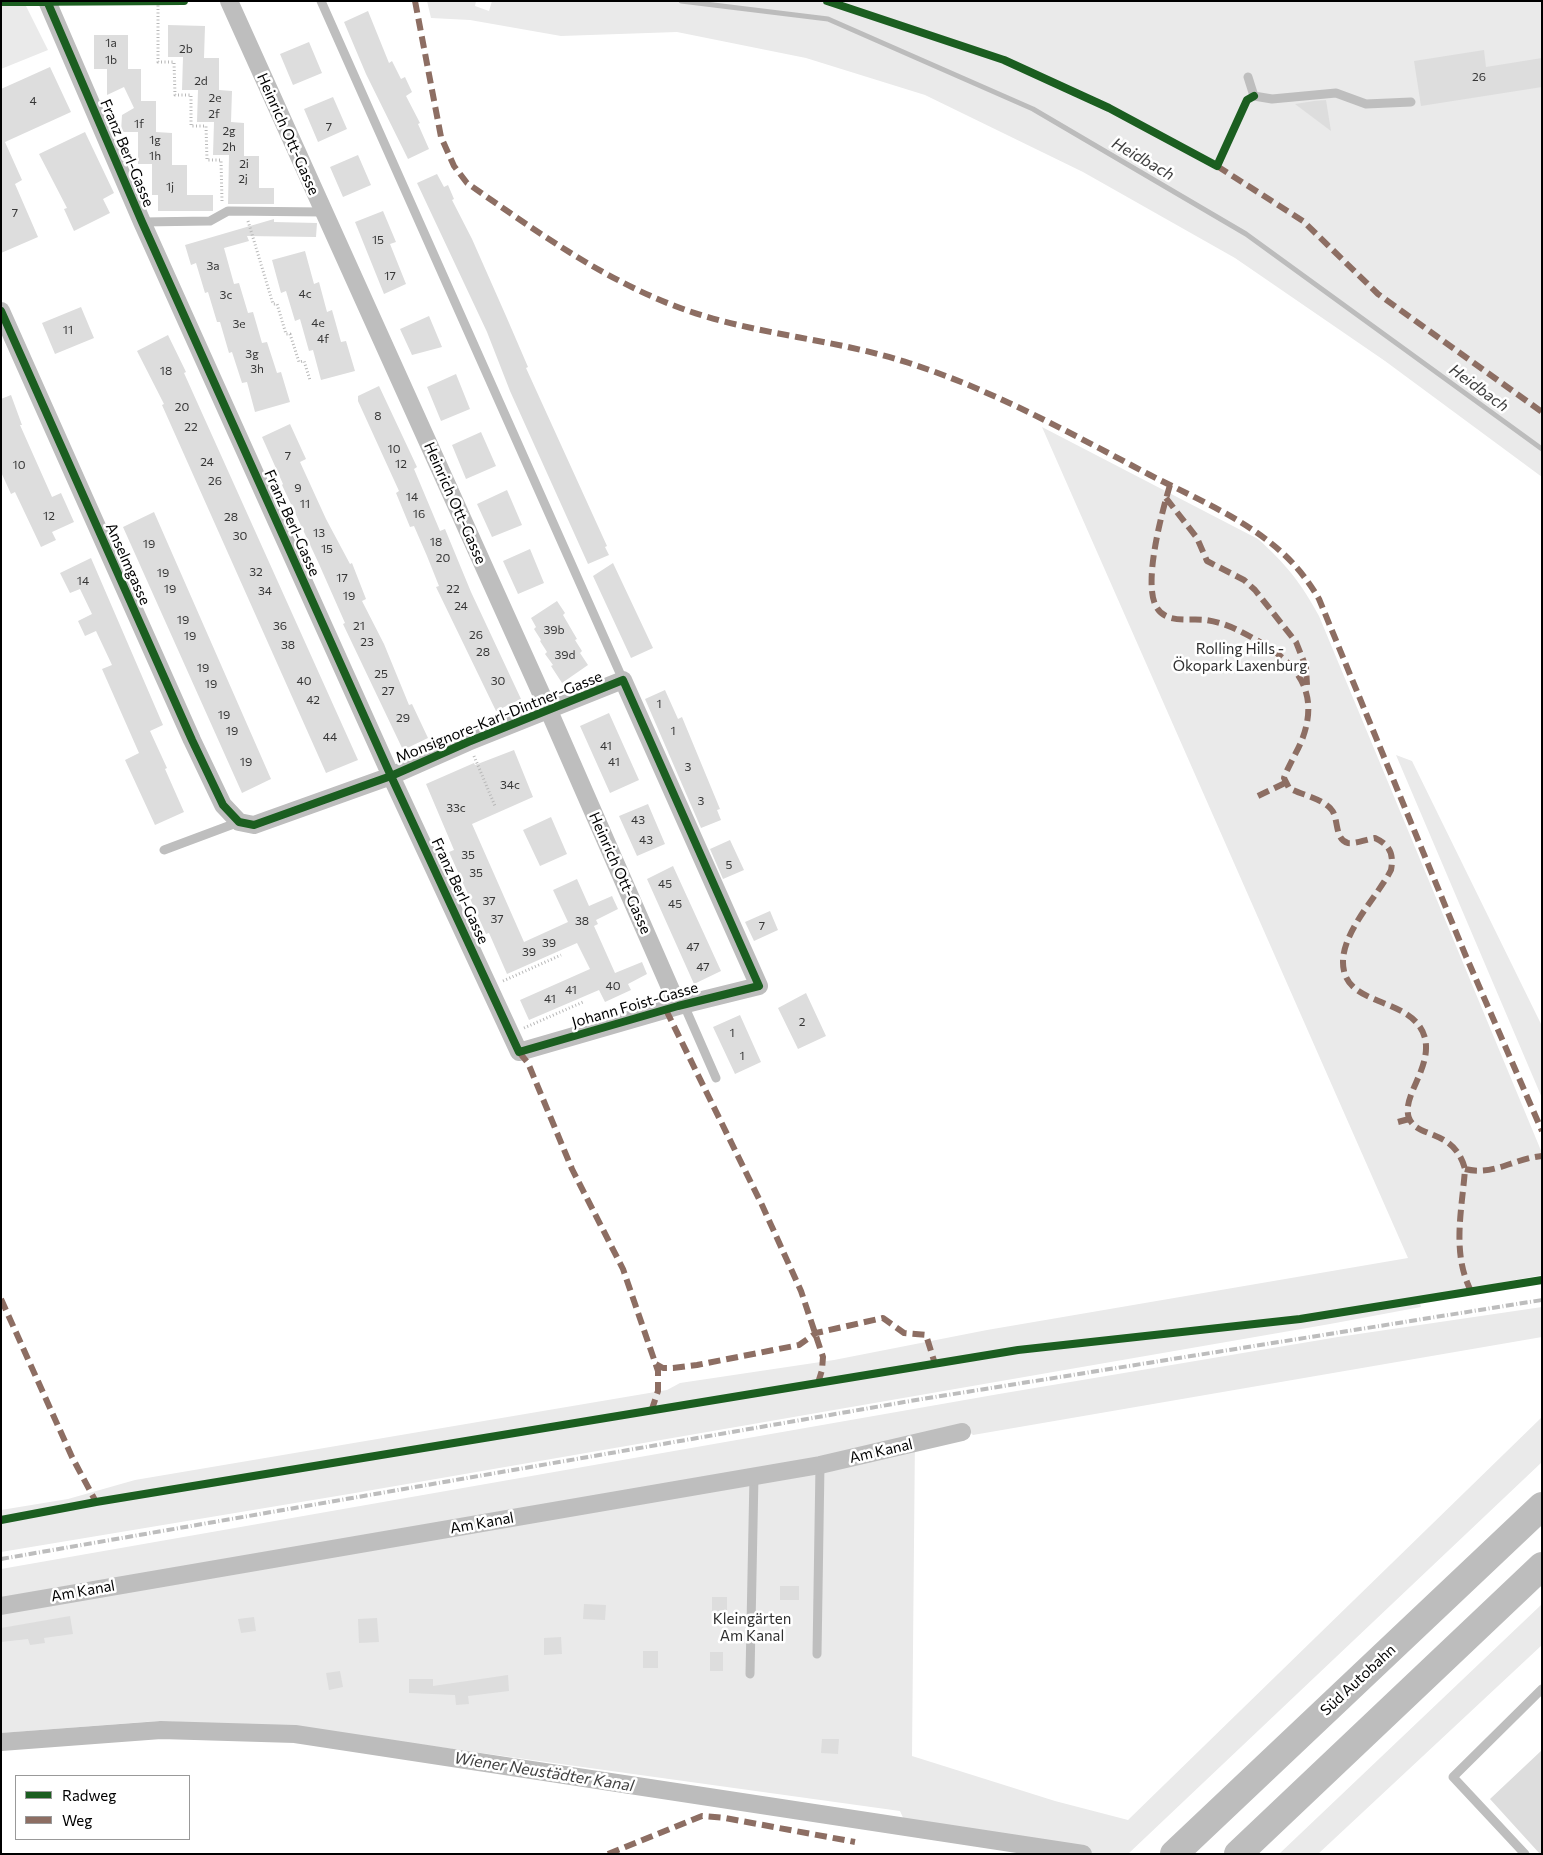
<!DOCTYPE html>
<meta charset="utf-8">
<style>
body{margin:0}
#map{position:relative;width:1543px;height:1855px;overflow:hidden;background:#fff;font-family:Commissioner,sans-serif}
canvas{display:block}
.frame{position:absolute;inset:0;border:2px solid #000;pointer-events:none}
.legend{position:absolute;left:15px;top:1775px;width:175px;height:65px;box-sizing:border-box;background:#fff;border:1px solid #999;margin:0;padding:6px 9px;list-style:none;font-size:15px;color:#000}
.legend li{display:flex;align-items:center;gap:10px;height:25px}
.legend b{width:25px;border:1px solid #999}
</style>
<div id="map">
<canvas width="1543" height="1855"></canvas>
<div class="frame"></div>
<ul class="legend">
<li><b style="height:6px;background:#1b5e20"></b>Radweg</li>
<li><b style="height:6px;background:#8d6e63"></b>Weg</li>
</ul>
</div>
<script>
const ctx = document.querySelector('canvas').getContext('2d');
ctx.lineJoin = 'round';
function fillPath(path, color) {
  ctx.fillStyle = color;
  ctx.fill(path, 'evenodd');
}
function strokePath(path, color, width, dash) {
  ctx.strokeStyle = color;
  ctx.lineWidth = width;
  ctx.lineCap = dash ? 'butt' : 'round';
  ctx.setLineDash(dash || []);
  ctx.stroke(path);
}
function write(font, color, halo, rows, align = 'center') {
  ctx.font = font + ' Commissioner,sans-serif';
  ctx.lineWidth = 5;
  ctx.setLineDash([]);
  ctx.textBaseline = 'middle';
  ctx.strokeStyle = halo;
  ctx.fillStyle = color;
  for (const [text, x, y, turn = 0] of rows) {
    ctx.save();
    ctx.translate(x, y);
    ctx.rotate((+turn || 0) * Math.PI / 180);
    ctx.textAlign = isNaN(turn) ? turn : align;
    if (halo) ctx.strokeText(text, 0, 0);
    ctx.fillText(text, 0, 0);
    ctx.restore();
  }
}
const green = new Path2D(`
 M427,1H476L475,6L489,11L492,1H1542V477L1385,361L1235,258L1083,172L925,95L806,58L677,32L561,36L470,20L431,18Z
 M1,5L26,6L48,50L1,69Z
 M1042,427L1258,539C1286,564 1301,583 1319,616L1542,1153V1275L1419,1298L1421,1307L1330,1324L355,1493L1,1552V1510L68,1499L135,1480L667,1390L680,1383L834,1360L987,1330L1408,1258Z
 M1396,755L1412,761L1542,1026V1098Z
 M1542,1307V1337L973,1435L964,1427L915,1436L912,1756L1055,1801L1128,1820L1542,1417V1462L1128,1854H1031L911,1835L900,1811L294,1727L158,1721L1,1733V1569L999,1394L1338,1337Z
 M1542,1604V1645L1318,1854H1279Z`);
const stream = new Path2D(`
 M681,1L828,19L1033,109L1246,234L1542,449`);
const canal = new Path2D(`
 M1,1742L161,1730L295,1734L1083,1854`);
const building = new Path2D(`
 M368,11L389,63L392,61L401,79L405,77L412,92L406,96L420,123L418,124L429,149L408,159L366,74L344,22Z
 M168,25L205,26L204,58H219V90L232,91L231,122L244,123V156H259V188H274V204H228L229,155H213L214,122H197L198,90H182L183,57H168Z
 M94,35H128V69H141V101H156V132L172,133V165H187V195H213V211H158V195H152V164H138V132H121L122,115L134,108L124,87L107,95V69H94Z
 M309,42L322,73L293,85L280,54Z
 M1484,50L1486,67L1542,58V87L1421,106L1414,61Z
 M50,67L71,112L5,142L22,180L15,184L38,237L1,253V89Z
 M333,97L347,129L318,142L304,109Z
 M1326,100L1331,131L1295,104L1314,101Z
 M85,132L114,193L103,199L110,213L74,231L64,209L67,208L39,154Z
 M358,155L371,185L343,197L330,167Z
 M437,174L444,187L448,185L454,199L452,200L472,239L506,316L528,367L526,368L607,546L605,547L609,555L588,564L510,391L487,332L417,183Z
 M383,211L396,242L390,244L406,284L384,294L355,222Z
 M274,219V222L317,223L316,237L247,236L249,241L224,248L234,284L239,283L248,313L253,312L262,343L267,342L277,373L281,372L290,402L255,412L247,382L242,383L232,352L229,353L220,322H217L208,292L205,293L196,263L191,265L185,245Z
 M305,251L314,284L319,282L327,312L332,310L341,342L346,341L355,371L321,380L313,350L309,351L300,319L295,321L286,291L281,293L272,260Z
 M81,307L94,338L55,354L42,323Z
 M429,316L442,347L412,355L400,329Z
 M168,335L186,372L184,373L358,760L326,773L162,405L164,404L137,351Z
 M456,374L470,409L441,421L427,387Z
 M379,386L417,467L414,469L440,531L445,529L471,592L521,699L496,711L436,587L439,586L427,556L414,526L410,527L396,493L399,491L358,401V396Z
 M11,395L22,425H20L52,497L61,493L74,522L52,532L56,540L41,547L15,492L11,494L1,472V399Z
 M290,424L306,459L300,462L326,519L350,564L352,563L366,599L362,601L384,644L409,705L412,704L428,738L403,750L343,624L345,623L319,564L282,485L283,484L262,437Z
 M481,432L496,466L466,479L452,445Z
 M507,490L522,525L492,537L477,504Z
 M154,512L271,779L242,793L123,527Z
 M530,549L544,583L518,594L503,561Z
 M91,558L163,725L150,731L167,768L165,769L184,812L155,825L125,760L139,753L102,669L112,665L96,631L85,636L78,621L92,614L80,589L70,593L60,573Z
 M613,563L653,648L631,658L593,576Z
 M557,601L565,613L563,615L577,639L575,640L582,651L580,653L588,665L562,683L551,666L553,665L545,654L547,652L540,641L541,640L534,629L536,627L531,618Z
 M665,690L678,719L682,717L720,809L717,810L721,820L701,828L645,699Z
 M609,713L639,780L610,793L580,726Z
 M514,750L533,797L472,824L524,942L568,922L553,890L577,879L589,906L612,896L618,909L596,920L598,924L594,926L615,973L642,962L647,974L628,984L631,990L605,1002L599,990L529,1020L520,1000L590,969L577,943L507,974L489,933L486,934L449,852L454,850L426,784L474,763L475,765Z
 M648,804L665,844L637,856L619,816Z
 M551,817L567,854L540,866L523,830Z
 M730,840L744,870L723,879L710,849Z
 M673,866L721,971L694,984L647,879Z
 M770,911L778,930L754,941L745,922Z
 M806,993L826,1036L798,1049L778,1008Z
 M740,1015L761,1062L735,1074L713,1027Z
 M780,1586H799V1600H780Z
 M712,1597H727V1614H712Z
 M584,1604L606,1605L605,1620L583,1619Z
 M70,1616L73,1634L44,1638L45,1643L30,1645L28,1639L1,1642V1628Z
 M254,1617L256,1631L241,1633L238,1619Z
 M377,1618L379,1642L359,1643L358,1619Z
 M561,1637L562,1654L544,1655V1638Z
 M643,1651H658V1668H643Z
 M710,1652H723V1671H710Z
 M340,1671L343,1687L329,1690L326,1673Z
 M508,1675L509,1691L468,1696L469,1704L456,1705L455,1695L409,1693V1679H433V1686Z
 M822,1739H839L838,1754L821,1753Z
 M1542,1750V1854H1540L1490,1799Z`);
const path = new Path2D(`
 M158,2V62H174L175,95H191V126H206L207,160H221L222,201
 M248,221L273,304H277L286,334H290L299,362L304,361L310,380
 M474,756L495,806
 M503,981L561,955
 M524,1028L583,1002`);
const lane = new Path2D(`
 M321,1L623,680
 M1248,77L1254,96L1272,99L1336,93L1366,104L1411,102
 M142,222L210,221L228,211L323,212
 M164,850L239,822
 M684,1005L716,1078
 M817,1654L820,1465
 M750,1674L754,1476
 M1525,1854L1453,1777L1542,1689`);
const street = new Path2D(`
 M229,1L549,711L678,1006
 M1,311L192,740L223,805L239,822L254,825L391,776L468,742L623,680L759,986L678,1006L519,1052L391,776L142,222L47,1
 M1,1606L820,1465L962,1432`);
const highway = new Path2D(`
 M1174,1854L1542,1506
 M1238,1854L1542,1566`);
const rail = new Path2D(`
 M1,1559L916,1400L1542,1300`);
const quiet = new Path2D(`
 M415,1L441,137L454,166L467,183C533,229 599,277 675,306C750,335 833,338 909,363C993,390 1072,434 1150,475C1191,496 1236,515 1272,544C1291,559 1307,578 1319,599L1465,954L1542,1131
 M1217,166L1303,221L1378,294L1542,412
 M1170,485C1162,512 1142,585 1157,608C1167,624 1190,618 1206,620C1228,623 1246,634 1265,645C1300,667 1318,695 1303,737C1298,751 1289,764 1284,778L1289,788C1302,795 1321,798 1331,809C1339,817 1334,840 1348,843C1355,844 1368,839 1375,838C1390,845 1394,854 1391,870C1377,898 1336,937 1344,971C1352,1007 1414,998 1425,1038C1432,1069 1401,1096 1409,1118C1417,1139 1454,1128 1465,1169C1462,1211 1451,1254 1472,1293
 M1166,498L1197,538L1207,561L1244,580L1255,590L1296,642L1306,667L1307,685
 M1258,796L1285,783
 M666,1010L762,1205L801,1291L823,1357L822,1370L818,1383
 M519,1052L528,1063L572,1169L623,1269L658,1371V1391L652,1409
 M1398,1122L1409,1119
 M1465,1169C1494,1176 1512,1159 1542,1156
 M1,1299L72,1457L96,1502
 M656,1364L663,1368H673L697,1365L799,1345L816,1333L883,1318L904,1333L926,1335L935,1364
 M608,1854L702,1816L725,1818L855,1842`);
const cycleway = new Path2D(`
 M827,1L1004,60L1109,108L1217,166L1247,100L1254,96
 M1,2L184,1
 M1,311L192,740L223,805L239,822L254,825L391,776L468,742L623,680L759,986L678,1006L519,1052L391,776L142,222L47,1
 M1,1520L96,1502L1018,1350L1300,1319L1542,1280`);
const numberNames = [
 ["1a",111,43],
 ["2b",186,49],
 ["1b",111,60],
 ["26",1479,77],
 ["2d",201,81],
 ["2e",215,98],
 ["4",33,101],
 ["2f",214,114],
 ["1f",139,124],
 ["7",329,127],
 ["2g",229,131],
 ["1g",155,140],
 ["2h",229,147],
 ["1h",155,156],
 ["2i",244,164],
 ["2j",243,179],
 ["1j",170,187],
 ["7",15,213],
 ["15",378,240],
 ["3a",213,266],
 ["17",390,276],
 ["4c",305,294],
 ["3c",226,295],
 ["4e",318,323],
 ["3e",239,324],
 ["11",68,330],
 ["4f",323,339],
 ["3g",252,354],
 ["3h",257,369],
 ["18",166,371],
 ["20",182,407],
 ["8",378,416],
 ["22",191,427],
 ["10",394,449],
 ["7",288,456],
 ["24",207,462],
 ["12",401,464],
 ["10",19,465],
 ["26",215,481],
 ["9",298,488],
 ["14",412,497],
 ["11",305,504],
 ["16",419,514],
 ["12",49,516],
 ["28",231,517],
 ["13",319,533],
 ["30",240,536],
 ["18",436,542],
 ["19",149,544],
 ["15",327,549],
 ["20",443,558],
 ["32",256,572],
 ["19",163,573],
 ["17",342,578],
 ["14",83,581],
 ["19",170,589],
 ["22",453,589],
 ["34",265,591],
 ["19",349,596],
 ["24",461,606],
 ["19",183,620],
 ["36",280,626],
 ["21",359,626],
 ["39b",554,630],
 ["26",476,635],
 ["19",190,636],
 ["23",367,642],
 ["38",288,645],
 ["28",483,652],
 ["39d",565,655],
 ["19",203,668],
 ["25",381,674],
 ["40",304,681],
 ["30",498,681],
 ["19",211,684],
 ["27",388,691],
 ["42",313,700],
 ["1",659,704],
 ["19",224,715],
 ["29",403,718],
 ["19",232,731],
 ["1",673,731],
 ["44",330,737],
 ["41",606,746],
 ["19",246,762],
 ["41",614,762],
 ["3",688,767],
 ["34c",510,785],
 ["3",701,801],
 ["33c",456,808],
 ["43",638,820],
 ["43",646,840],
 ["35",468,855],
 ["5",729,865],
 ["35",476,873],
 ["45",665,884],
 ["37",489,901],
 ["45",675,904],
 ["37",497,919],
 ["38",582,921],
 ["7",762,926],
 ["39",549,943],
 ["47",693,947],
 ["39",529,952],
 ["47",703,967],
 ["40",613,986],
 ["41",571,990],
 ["41",550,999],
 ["2",802,1022],
 ["1",732,1033],
 ["1",742,1056]
];
const streetNames = [
 ["Heinrich Ott-Gasse",288,134,66],
 ["Franz Berl-Gasse",127,153,67],
 ["Heinrich Ott-Gasse",455,503,66],
 ["Franz Berl-Gasse",292,523,66],
 ["Anselmgasse",128,564,66],
 ["Monsignore-Karl-Dintner-Gasse",499,717,-22],
 ["Heinrich Ott-Gasse",620,873,66],
 ["Franz Berl-Gasse",460,891,65],
 ["Johann Foist-Gasse",635,1005,-16],
 ["Am Kanal",881,1451,-13],
 ["Am Kanal",482,1523,-10],
 ["Am Kanal",83,1591,-10],
 ["Süd Autobahn",1358,1680,-43]
];
const parkNames = [
 ["Rolling Hills -",1240,649],
 ["Ökopark Laxenburg",1240,666],
 ["Kleingärten",752,1619],
 ["Am Kanal",752,1636]
];
const waterNames = [
 ["Heidbach",1143,159,30],
 ["Heidbach",1479,388,36],
 ["Wiener Neustädter Kanal",544,1772,9]
];
fillPath(green, '#eaeaea');
strokePath(stream, '#bcbcbc', 5);
strokePath(canal, '#bcbcbc', 18);
fillPath(building, '#ddd');
strokePath(path, '#b8b8b8', 3, [1, 2.5]);
strokePath(lane, '#bebebe', 9);
strokePath(street, '#bebebe', 18);
strokePath(highway, '#bdbdbd', 28);
strokePath(rail, '#bdbdbd', 4, [8, 2.5, 1, 2.5]);
strokePath(quiet, '#8d6e63', 6, [12, 6]);
strokePath(cycleway, '#1b5e20', 8);
write('12px', '#373737', null, numberNames);
write('15px', '#000', '#fff', streetNames);
write('15px', '#303030', '#fff', parkNames);
write('italic 16px', '#414141', '#fff', waterNames);
</script>
